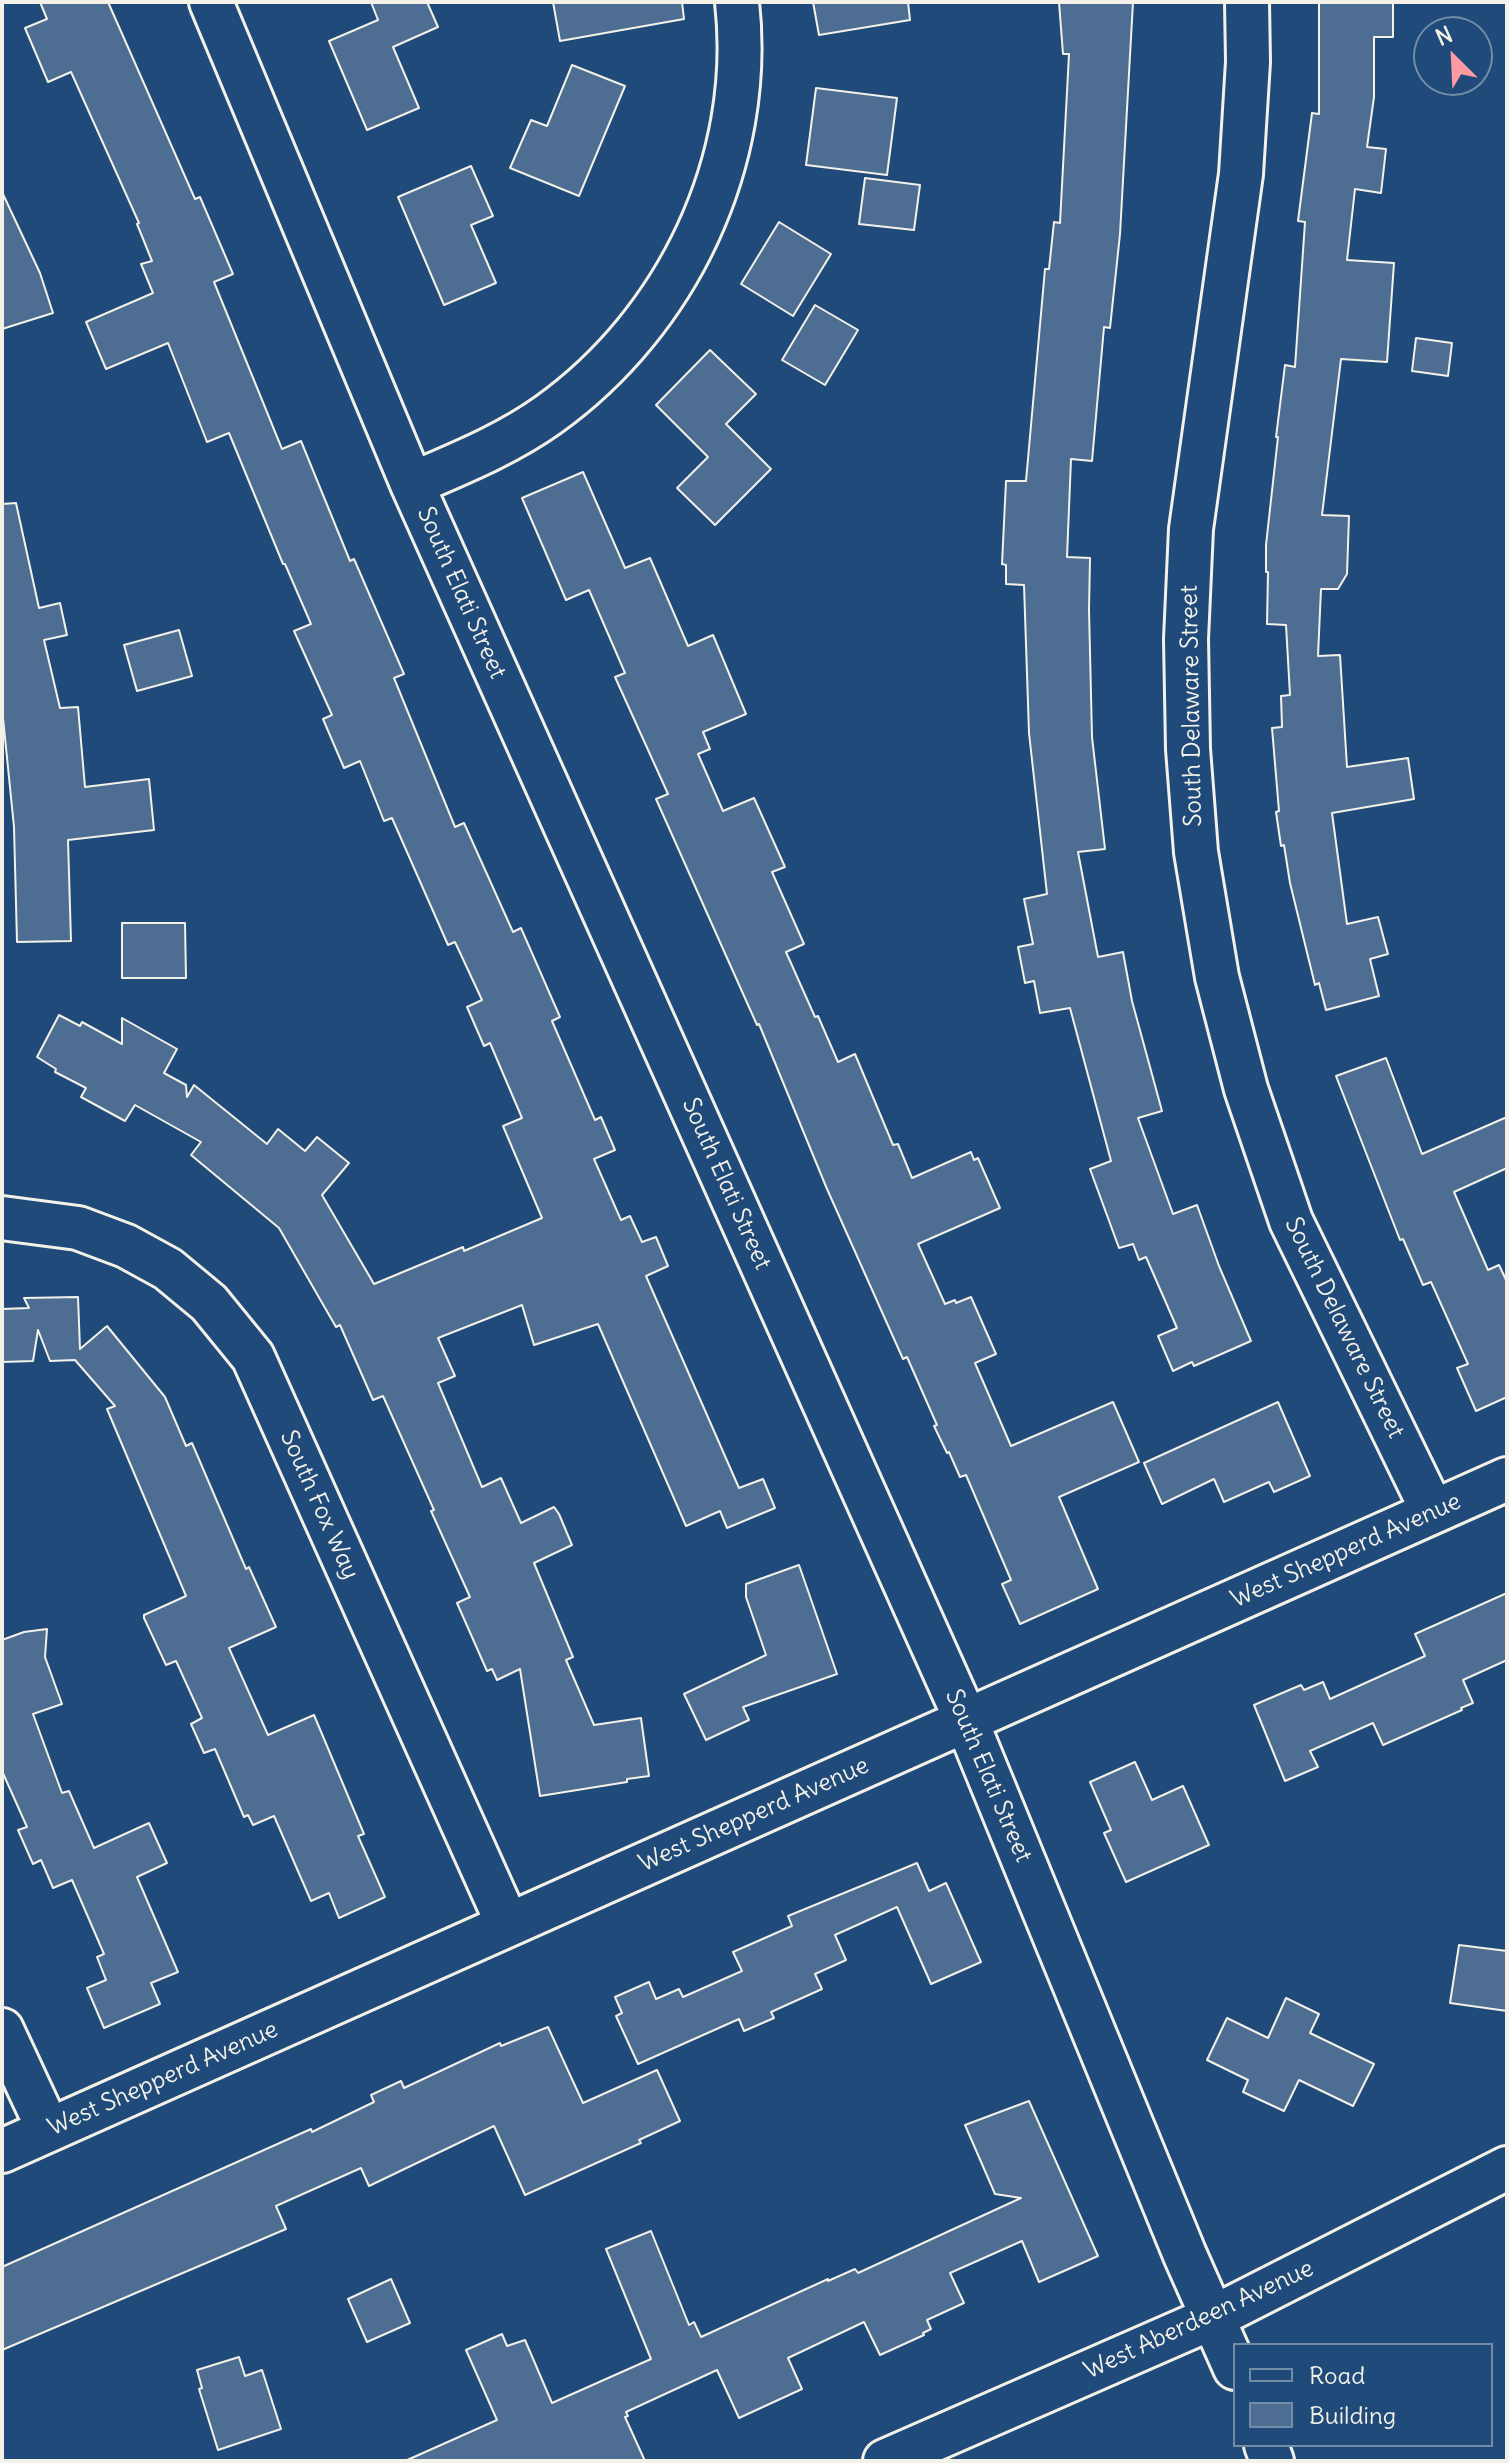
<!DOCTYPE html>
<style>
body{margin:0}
#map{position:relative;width:1509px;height:2463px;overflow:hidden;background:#1f4a7a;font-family:Delius,sans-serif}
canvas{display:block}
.frame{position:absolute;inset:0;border:4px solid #f4f1e8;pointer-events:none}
.legend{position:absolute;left:1233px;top:2343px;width:260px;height:104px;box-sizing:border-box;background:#1f4a7a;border:2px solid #748da6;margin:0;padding:10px 14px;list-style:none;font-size:24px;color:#f4f1e8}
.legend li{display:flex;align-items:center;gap:16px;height:40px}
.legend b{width:40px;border:2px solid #748da6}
.north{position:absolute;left:1413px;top:16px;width:80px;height:80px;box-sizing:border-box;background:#1f4a7a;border:2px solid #748da6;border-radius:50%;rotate:336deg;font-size:22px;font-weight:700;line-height:32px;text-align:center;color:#f4f1e8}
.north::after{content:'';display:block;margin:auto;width:28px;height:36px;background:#ff9aa2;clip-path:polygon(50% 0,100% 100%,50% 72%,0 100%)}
</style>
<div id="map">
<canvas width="1509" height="2463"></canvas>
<div class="frame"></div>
<ul class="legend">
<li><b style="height:10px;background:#1f4a7a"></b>Road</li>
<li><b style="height:22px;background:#4d6e92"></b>Building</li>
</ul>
<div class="north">N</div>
</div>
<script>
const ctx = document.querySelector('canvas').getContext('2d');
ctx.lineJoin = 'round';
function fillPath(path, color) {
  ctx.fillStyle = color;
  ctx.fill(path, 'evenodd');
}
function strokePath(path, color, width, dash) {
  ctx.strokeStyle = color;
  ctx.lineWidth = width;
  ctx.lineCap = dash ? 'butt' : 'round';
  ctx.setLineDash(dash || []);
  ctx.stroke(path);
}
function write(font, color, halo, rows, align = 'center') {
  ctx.font = font + ' Delius,sans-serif';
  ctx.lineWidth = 8;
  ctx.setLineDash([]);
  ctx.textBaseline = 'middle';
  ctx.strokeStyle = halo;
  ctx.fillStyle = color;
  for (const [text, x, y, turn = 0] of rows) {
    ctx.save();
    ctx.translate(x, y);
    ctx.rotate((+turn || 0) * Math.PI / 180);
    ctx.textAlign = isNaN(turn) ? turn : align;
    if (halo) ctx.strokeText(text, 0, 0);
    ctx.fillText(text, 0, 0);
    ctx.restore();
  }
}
const building = new Path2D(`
 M40,2H108L195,199L200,197L233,274L214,282L282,449L301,441L350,561L354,559L404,674L394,678L455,827L464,823L513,932L521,928L560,1017L552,1021L595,1120L601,1117L615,1150L594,1159L621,1220L630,1216L642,1242L656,1237L668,1266L646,1276L739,1488L763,1479L775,1508L727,1528L720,1511L686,1526L598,1324L534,1345L522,1305L438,1338L455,1376L438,1383L482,1487L501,1478L521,1523L554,1507L559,1514L572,1545L534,1563L573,1657L566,1660L594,1725L641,1718L649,1776L627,1779V1782L540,1796L520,1669L497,1680L492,1669L487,1671L457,1603L470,1597L431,1511L434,1510L383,1396L373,1400L340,1325L336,1327L279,1228L191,1155L201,1142L135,1105L125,1121L81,1097L86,1088L55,1072L56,1069L37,1057L59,1015L80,1026L82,1022L122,1044V1018L177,1049L164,1073L186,1085L187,1097L194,1085L267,1144L278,1129L305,1151L317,1137L349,1163L322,1195L374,1284L463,1247L464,1251L542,1218L503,1126L522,1118L490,1043L484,1046L467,1007L482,1000L455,942L448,945L392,818L384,821L360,761L344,768L323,719L332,715L294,631L311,624L285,564H283L229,433L207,442L168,343L106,369L86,322L153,293L141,264L152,261L137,224L139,223L71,72L48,82L25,28L47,19Z
 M371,2H427L438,27L393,47L419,108L367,130L329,41L378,20Z
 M553,2H682L684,19L560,41Z
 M813,2H908L910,20L819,35Z
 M1059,2H1133L1120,234L1110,328L1104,327L1092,461L1071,459L1067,557L1090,558L1089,610L1092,737L1105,849L1078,852L1098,957L1123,952L1132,1001L1162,1111L1138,1118L1173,1214L1197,1205L1219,1266L1251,1341L1194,1366L1192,1362L1173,1371L1158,1336L1177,1328L1146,1257L1139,1260L1133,1244L1119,1248L1090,1169L1111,1161L1070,1008L1040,1013L1034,981L1025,983L1018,947L1033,944L1024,899L1047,894L1029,733L1024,585L1006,584V565L1002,564L1006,481H1026L1045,269H1049L1054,222L1060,223L1069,54H1063Z
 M1319,2H1393V37H1374V97L1367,147L1386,149L1381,193L1355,189L1347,260L1394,263L1387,362L1341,359L1322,515L1349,516L1347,574L1338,589H1321L1318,656L1340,655L1347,767L1408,758L1414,799L1332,813L1347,924L1378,917L1388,954L1370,959L1379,996L1326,1010L1319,983L1315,985L1290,883L1284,845L1281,846L1276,812L1279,811L1272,728L1282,727L1281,696L1290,695L1286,625L1267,624L1268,572H1266V545L1278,437H1276L1285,365L1295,367L1305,222L1298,221L1312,113L1319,114Z
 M572,65L625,86L579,196L510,168L531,120L547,126Z
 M816,88L897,98L887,175L806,165Z
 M471,166L493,216L471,225L496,283L444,305L398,197Z
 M865,178L920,185L914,230L859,224Z
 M2,192L40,273L53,313L2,329Z
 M779,222L831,254L793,316L741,284Z
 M815,305L858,330L825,385L782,360Z
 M1416,338L1452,343L1448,376L1412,371Z
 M710,350L756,394L726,424L771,469L715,525L677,488L708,457L656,405Z
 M583,472L625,568L650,558L688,646L713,635L746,714L703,732L710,749L698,754L723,811L754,798L785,867L772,872L804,944L786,952L815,1017L818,1016L838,1062L855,1054L893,1145L898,1144L912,1178L971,1152L974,1160L978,1158L1000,1208L918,1244L945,1304L955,1300L956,1303L971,1297L996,1354L975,1363L1011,1446L1113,1402L1139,1462L1059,1497L1098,1589L1020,1624L1002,1584L1011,1580L966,1475L960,1477L949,1452L947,1453L934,1426L937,1425L907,1357L903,1359L827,1189L759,1024L757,1025L656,799L668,794L615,677L625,673L589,590L566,600L522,498Z
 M16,503L39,608L60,603L67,635L44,640L60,708L78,707L85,787L149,779L154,830L68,840L71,941L17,942L14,827L2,708V504Z
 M179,630L192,676L137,691L124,645Z
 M122,923H185L186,978H122Z
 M1386,1058L1422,1154L1507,1117V1168L1454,1192L1488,1270L1499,1265L1507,1282V1397L1476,1411L1457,1368L1468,1364L1431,1282L1423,1285L1403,1239L1400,1240L1336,1076Z
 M78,1297L80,1349L107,1326L165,1397L186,1446L192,1443L246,1569L249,1567L276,1627L229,1648L268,1735L314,1715L364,1834L358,1836L385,1897L339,1918L329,1893L311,1901L274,1816L253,1825L248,1815L244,1817L215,1749L204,1753L191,1724L202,1718L176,1661L166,1665L144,1618V1615L186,1596L107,1409L115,1406L75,1360L50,1361L38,1330L33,1361L2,1362V1309L29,1308L24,1298Z
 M1278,1402L1310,1476L1274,1492L1269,1482L1224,1502L1214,1479L1162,1504L1144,1463Z
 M799,1565L837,1674L743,1707L749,1720L706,1740L684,1694L766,1655L746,1597V1584Z
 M1507,1593V1660L1463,1680L1473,1703L1461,1708L1462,1710L1383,1745L1373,1723L1310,1751L1318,1767L1285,1781L1254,1705L1301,1685L1304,1690L1323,1682L1330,1699L1425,1656L1415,1634Z
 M47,1629L45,1657L62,1704L33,1714L62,1793L69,1791L94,1848L149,1823L167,1863L137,1877L178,1972L151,1983L160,2004L104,2028L87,1988L106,1980L97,1957L104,1954L72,1880L53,1888L41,1860L33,1864L18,1830L27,1827L2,1771V1640L24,1632Z
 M1135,1762L1152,1800L1183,1786L1209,1845L1126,1882L1104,1833L1111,1830L1090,1782Z
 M917,1863L929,1891L946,1883L981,1962L931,1984L897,1907L835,1935L846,1960L815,1974L822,1989L771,2012L774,2018L744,2031L739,2019L638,2064L616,2016L622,2013L615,1997L649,1982L656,1999L679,1989L683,1997L742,1971L733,1952L792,1926L788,1916Z
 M1459,1945L1507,1951V2011L1450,2003Z
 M1286,1998L1319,2014L1310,2033L1374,2064L1353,2106L1299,2080L1284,2111L1243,2092L1248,2080L1207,2060L1227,2018L1268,2038Z
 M548,2027L583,2103L657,2070L680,2121L639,2140L641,2143L525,2195L494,2126L369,2186L361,2168L276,2206L286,2229L2,2350V2267L311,2129L312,2132L374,2102L371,2095L401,2081L404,2088L500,2043L501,2046Z
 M1029,2101L1098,2256L1039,2282L1022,2241L950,2273L964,2303L927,2320L931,2329L923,2333L924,2335L880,2355L864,2322L788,2358L802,2389L739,2418L717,2370L626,2412L628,2416L625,2417L645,2461H405L497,2420L466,2350L502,2334L507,2346L525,2340L552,2403L651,2359L606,2249L651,2231L689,2325L694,2322L701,2337L828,2279V2281L855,2269L858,2273L1021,2198L995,2194L965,2125Z
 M391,2279L410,2323L367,2342L348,2299Z
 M239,2357L245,2376L262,2370L281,2429L218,2450L199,2389L202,2388L197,2370Z`);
const street = new Path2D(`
 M211,2L412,484L966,1720L1185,2255L1235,2368
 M1247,2L1248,62L1241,174L1191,529L1186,639L1188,749L1196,852L1217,977L1246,1089L1291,1221L1433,1512
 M412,484C458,464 506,445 548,415C677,323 755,161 737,2
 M2,1218L78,1228L126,1246L168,1269L209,1303L253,1357L508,1925
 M2,2030L48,2129
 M2,2151L1507,1479
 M1266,2445L1272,2461
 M885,2461L1214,2317L1507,2168`);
const streetNames = [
 ["South Elati Street",461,593,66],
 ["South Delaware Street",1192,706,-91],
 ["South Elati Street",726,1184,66],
 ["South Delaware Street",1344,1328,64],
 ["South Fox Way",319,1505,66],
 ["West Shepperd Avenue",1346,1551,-24],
 ["South Elati Street",988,1776,67],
 ["West Shepperd Avenue",754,1815,-24],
 ["West Shepperd Avenue",163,2079,-24],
 ["West Aberdeen Avenue",1199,2320,-25]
];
fillPath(building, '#4d6e92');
strokePath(building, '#f4f1e8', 2);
strokePath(street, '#f4f1e8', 48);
strokePath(street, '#1f4a7a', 42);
write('24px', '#f4f1e8', '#1f4a7a', streetNames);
</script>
